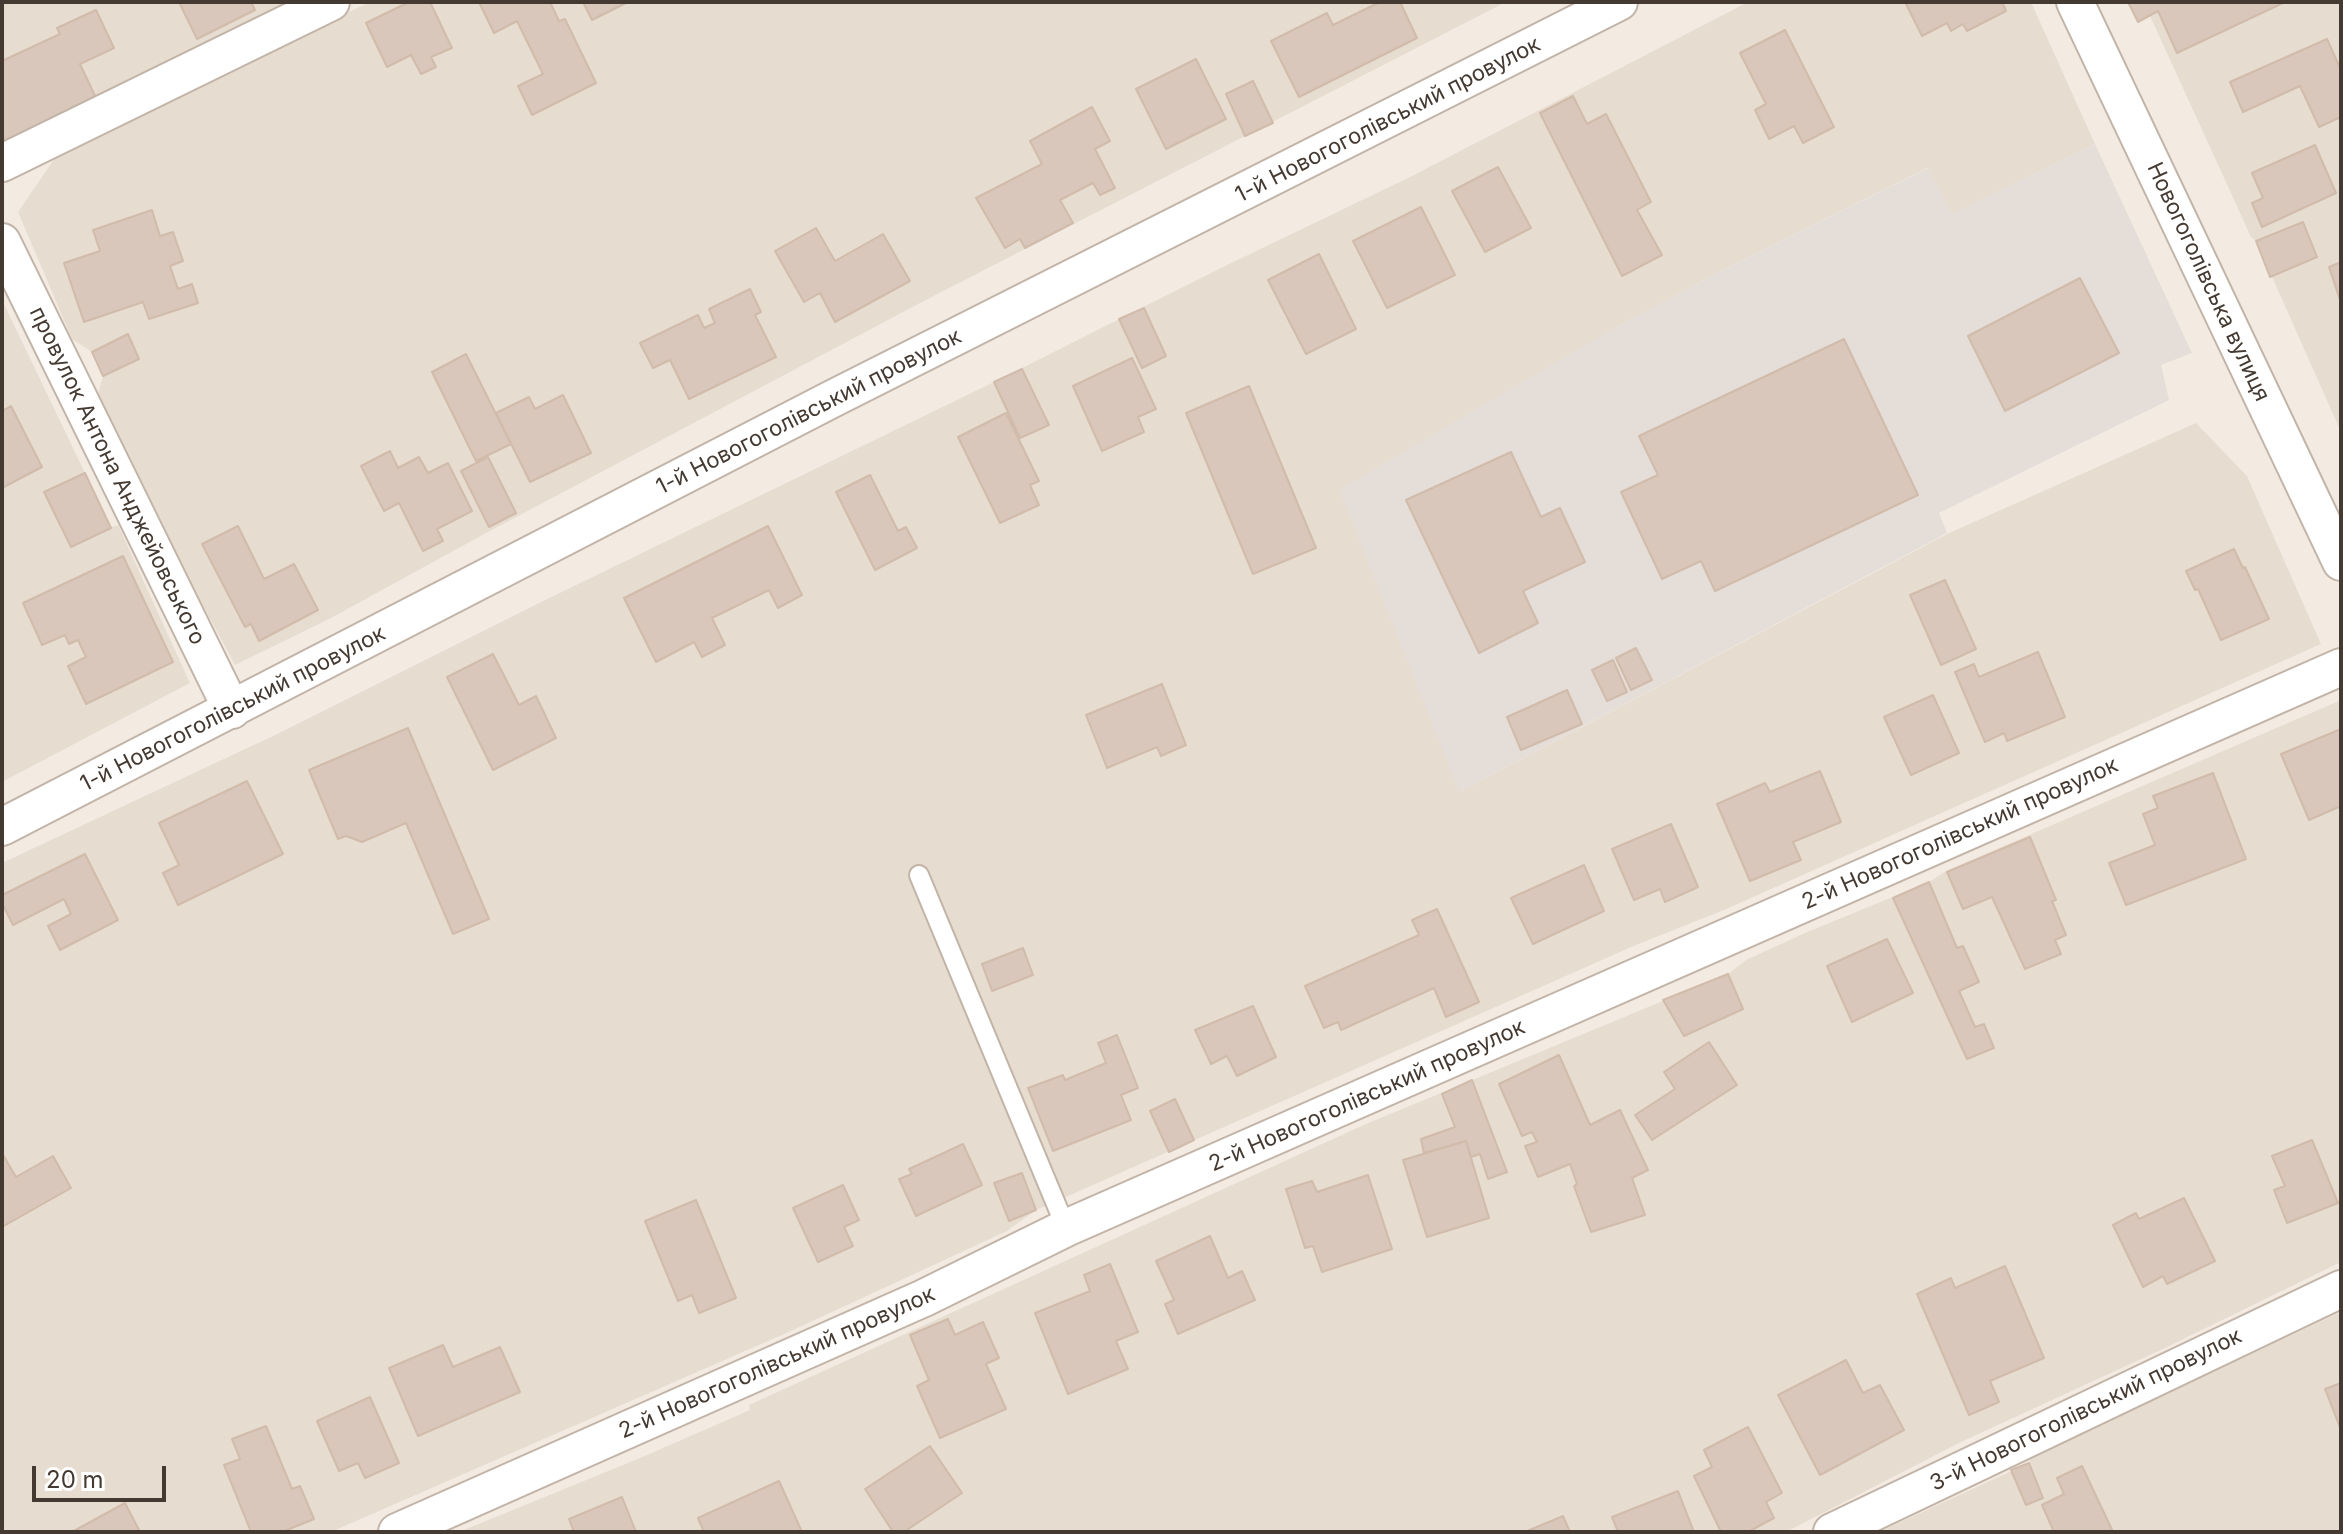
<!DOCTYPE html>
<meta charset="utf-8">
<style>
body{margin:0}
#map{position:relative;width:2343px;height:1534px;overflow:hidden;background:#f3ebe2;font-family:Inter,sans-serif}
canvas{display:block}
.frame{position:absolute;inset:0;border:4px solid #453a32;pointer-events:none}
.scale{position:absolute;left:32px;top:1466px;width:134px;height:36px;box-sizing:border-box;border:4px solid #453a32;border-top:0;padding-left:10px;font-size:24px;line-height:28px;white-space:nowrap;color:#453a32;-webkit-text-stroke:6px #fff;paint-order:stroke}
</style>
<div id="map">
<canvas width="2343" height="1534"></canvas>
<div class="frame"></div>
<div class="scale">20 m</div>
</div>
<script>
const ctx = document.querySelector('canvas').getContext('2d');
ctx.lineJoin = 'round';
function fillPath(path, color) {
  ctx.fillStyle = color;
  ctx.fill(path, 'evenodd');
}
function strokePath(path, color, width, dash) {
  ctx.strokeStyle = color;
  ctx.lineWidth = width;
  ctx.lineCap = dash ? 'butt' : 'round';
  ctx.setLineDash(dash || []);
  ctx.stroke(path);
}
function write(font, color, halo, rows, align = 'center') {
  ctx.font = font + ' Inter,sans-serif';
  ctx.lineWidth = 8;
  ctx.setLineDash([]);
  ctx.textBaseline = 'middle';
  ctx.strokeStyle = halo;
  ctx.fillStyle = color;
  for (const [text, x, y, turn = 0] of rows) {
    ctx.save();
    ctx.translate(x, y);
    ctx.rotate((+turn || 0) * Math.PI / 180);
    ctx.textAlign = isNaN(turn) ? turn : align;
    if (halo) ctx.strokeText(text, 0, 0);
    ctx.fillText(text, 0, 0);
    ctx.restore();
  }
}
const residential = new Path2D(`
 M2,2H296L2,145Z
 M370,2H1506L922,302L488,532L331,618L235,665L181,565L98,394L103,376L92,352L72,339L18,212L59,152Z
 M1748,2H2031L2095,144L1952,214L1927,168L1719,272L1606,333L1459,792L1947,534L2196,423L2247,476L2321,644L1724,910L1636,945L1068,1196L1036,1210L1007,1231L791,1331L331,1532H2V863L275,735L535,605L994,382L1225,266L1410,177Z
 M2128,2H2341V432L2256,241L2251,237L2150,16L2138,22Z
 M2,300L111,527L118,525L190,683L2,782Z
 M2341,700V1262L2163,1349L1961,1442L1786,1532H459L640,1458L750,1410L749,1405L1366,1124L1728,974L1746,960L1805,933L1929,882L1946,871Z
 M2341,1312V1532H1879L2029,1463L2030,1458Z`);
const industrial = new Path2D(`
 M2095,144L2192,353L2161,365L2169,400L1939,513L1947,533L1459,792L1339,490L1606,333L1719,272L1928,168L1952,214Z`);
const building = new Path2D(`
 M179,2H251L255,10L197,39Z
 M409,2H430L452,48L431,57L436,67L421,74L411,55L387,67L366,23Z
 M479,2H550L559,21L565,19L596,83L532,115L518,86L543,74L517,21L494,33Z
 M583,2H628L592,20Z
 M1380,2H1400L1417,38L1299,97L1271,41L1327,13L1333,25Z
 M1905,2H2002L2006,11L1967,31L1963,24L1951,31L1947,23L1922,36Z
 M2128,2H2285L2177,53L2158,11L2138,22Z
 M96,10L114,48L80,64L96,98L2,142V61L60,34L57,28Z
 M1785,30L1834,127L1803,143L1794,126L1769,139L1755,110L1766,104L1740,53Z
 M2327,39L2341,70V117L2319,127L2300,86L2243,112L2230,82Z
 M1196,59L1226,119L1166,149L1136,89Z
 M1253,81L1273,123L1245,136L1226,94Z
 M1573,96L1587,124L1606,114L1651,202L1637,210L1662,255L1622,276L1540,113Z
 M1092,107L1110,141L1095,149L1115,188L1100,195L1093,183L1060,200L1073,223L1025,248L1020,239L1005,248L976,198L1042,164L1030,141Z
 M2315,145L2336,193L2262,227L2252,203L2263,198L2252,173Z
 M1498,167L1531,228L1485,252L1452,191Z
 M1421,207L1455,275L1387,308L1353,241Z
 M152,210L160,236L173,232L183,261L170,266L178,289L192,284L198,303L149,319L143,302L84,322L64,263L100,251L93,230Z
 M2303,222L2317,257L2270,277L2256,241Z
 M816,228L835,261L883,234L910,281L835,322L820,293L804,302L775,251Z
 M1319,254L1356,329L1306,354L1268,280Z
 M2341,262V303L2329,267Z
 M2080,278L2119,353L2005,411L1968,336Z
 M750,289L761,312L755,315L776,357L689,399L670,360L653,368L640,343L698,315L704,328L715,323L709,309Z
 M1144,308L1166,356L1142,368L1119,319Z
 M128,334L139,359L103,376L92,352Z
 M1844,339L1918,495L1715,591L1701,561L1662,579L1621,492L1658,475L1639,436Z
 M466,354L511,444L476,461L432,372Z
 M1132,358L1156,409L1138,417L1144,432L1102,451L1073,386Z
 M1022,369L1049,425L1020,438L994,382Z
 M1249,386L1316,548L1253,574L1186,413Z
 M563,395L591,453L530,482L496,413L529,397L535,409Z
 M11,406L42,467L2,488V411Z
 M1006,413L1039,481L1030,485L1039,505L1000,523L958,437Z
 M390,451L398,468L419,457L428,473L448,463L472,511L437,529L443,541L423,551L399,503L384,511L361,466Z
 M1511,452L1541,517L1560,508L1585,562L1523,591L1538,623L1479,653L1406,500Z
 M488,457L516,513L489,527L461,471Z
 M85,473L111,528L71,547L44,492Z
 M870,475L898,531L906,527L917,548L875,570L836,492Z
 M238,526L264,579L294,564L318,610L259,641L251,624L245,627L202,544Z
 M768,526L802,595L778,608L769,590L712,618L725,645L702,657L694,642L656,662L624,598Z
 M2234,549L2243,568L2245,567L2269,619L2221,640L2198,589L2195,590L2186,571Z
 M123,556L173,662L86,704L68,666L86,657L78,640L69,644L65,635L42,645L23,603Z
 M1945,580L1976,649L1941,665L1910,595Z
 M1636,648L1652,680L1631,690L1616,658Z
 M2038,652L2065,717L2007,741L2004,733L1985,742L1955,672L1974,664L1979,677Z
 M493,654L519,705L536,696L556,738L493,770L447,677Z
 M1613,660L1627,692L1607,701L1592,670Z
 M1162,684L1186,745L1161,756L1157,747L1107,768L1086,715Z
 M1567,690L1582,724L1521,750L1507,717Z
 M1933,695L1959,753L1911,775L1884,717Z
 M408,728L489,919L453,934L406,823L362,842L346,836L338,839L309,770Z
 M2341,729V806L2309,820L2281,754Z
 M1820,771L1841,822L1793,842L1801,860L1750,881L1717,804L1765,783L1770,792Z
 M2213,773L2246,859L2126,905L2109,863L2155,845L2143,814L2158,808L2153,796Z
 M247,781L283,854L178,905L163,873L179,865L159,823Z
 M1671,824L1698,887L1665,902L1660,889L1634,900L1612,849Z
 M2030,837L2056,900L2052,901L2066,935L2055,940L2061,954L2025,969L1992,897L1963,909L1947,872Z
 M85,854L118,920L60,950L48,926L71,914L64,899L13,925L2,903V895Z
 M1584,865L1604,911L1533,944L1511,898Z
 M1929,882L1957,948L1963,946L1979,982L1959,991L1975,1027L1984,1024L1994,1048L1967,1059L1893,898Z
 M1437,909L1479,1002L1446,1017L1434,988L1341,1030L1338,1022L1324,1028L1305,986L1419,935L1412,920Z
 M1887,939L1913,993L1852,1022L1827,966Z
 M1023,948L1033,975L992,991L982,964Z
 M1728,974L1743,1009L1684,1036L1663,1000Z
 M1253,1006L1276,1057L1237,1076L1227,1056L1211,1064L1195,1030Z
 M1117,1035L1138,1088L1121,1095L1131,1120L1053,1151L1028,1088L1063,1075L1065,1080L1106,1063L1098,1043Z
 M1709,1042L1737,1085L1652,1140L1635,1115L1675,1089L1664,1072Z
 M1559,1055L1590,1125L1620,1110L1648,1170L1632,1178L1645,1215L1591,1232L1574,1186L1577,1184L1570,1164L1538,1177L1525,1146L1537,1142L1532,1132L1522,1136L1499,1084Z
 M1472,1080L1507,1172L1488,1179L1480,1154L1471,1157L1466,1141L1424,1153L1421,1139L1455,1127L1442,1094Z
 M1175,1099L1194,1140L1169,1152L1150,1111Z
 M2312,1140L2338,1203L2287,1223L2274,1190L2285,1186L2272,1156Z
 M1466,1141L1489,1218L1427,1237L1403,1160Z
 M963,1144L982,1185L916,1216L899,1179L912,1174L909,1169Z
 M2,1153L16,1177L53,1156L71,1188L2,1227Z
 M1022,1173L1036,1210L1009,1221L994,1183Z
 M1368,1175L1392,1249L1322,1272L1313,1246L1305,1248L1286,1189L1312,1181L1317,1192Z
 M843,1185L859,1220L844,1227L853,1246L818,1262L793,1208Z
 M2184,1198L2215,1261L2167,1284L2163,1276L2143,1287L2113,1225L2136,1213L2139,1219Z
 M696,1200L736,1298L699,1313L692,1295L678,1301L645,1221Z
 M1210,1236L1228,1278L1242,1271L1255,1300L1178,1334L1165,1304L1174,1300L1156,1261Z
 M1110,1264L1138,1332L1116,1341L1128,1369L1068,1394L1035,1313L1090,1291L1084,1275Z
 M2005,1266L2044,1358L1990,1381L1999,1402L1969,1415L1917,1294L1951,1278L1955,1288Z
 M948,1319L955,1335L983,1322L999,1358L986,1364L1006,1409L940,1438L917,1386L929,1380L910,1335Z
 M443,1345L453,1367L500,1347L520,1392L418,1436L389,1368Z
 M1846,1360L1863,1393L1880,1385L1904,1430L1820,1475L1778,1395Z
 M2341,1383V1430L2325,1389Z
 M370,1397L399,1463L365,1478L358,1463L339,1471L317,1421Z
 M266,1426L292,1489L300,1486L314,1519L282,1532H251L224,1465L240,1459L232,1439Z
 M1748,1427L1782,1493L1766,1502L1774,1518L1748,1532H1721L1694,1476L1712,1467L1704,1450Z
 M930,1446L962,1493L904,1532H893L865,1489Z
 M2029,1463L2043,1498L2026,1505L2011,1470Z
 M2082,1466L2113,1532H2054L2042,1505L2064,1494L2057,1478Z
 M779,1481L802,1532H704L698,1518Z
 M1678,1491L1694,1532H1618L1612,1517Z
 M622,1497L636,1532H574L569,1519Z
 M125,1503L140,1532H72Z
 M1563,1516L1570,1532H1525Z`);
const lane = new Path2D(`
 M919,875L1066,1228`);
const street = new Path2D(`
 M2075,2L2341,562
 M2,163L331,2
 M2,242L232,710
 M2,827L834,398L1619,2
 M397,1532L924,1298L1066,1228L2341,667
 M1832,1532L2341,1289`);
const streetNames = [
 ["1-й Новогоголівський провулок",1388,120,-27],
 ["Новогоголівська вулиця",2208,282,65],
 ["1-й Новогоголівський провулок",809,412,-27],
 ["провулок Антона Анджейовського",117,476,64],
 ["1-й Новогоголівський провулок",233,709,-27],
 ["2-й Новогоголівський провулок",1960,834,-24],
 ["2-й Новогоголівський провулок",1367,1096,-24],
 ["2-й Новогоголівський провулок",777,1363,-24],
 ["3-й Новогоголівський провулок",2086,1410,-26]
];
fillPath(residential, '#e7dcd0');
fillPath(industrial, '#e5ddd8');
fillPath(building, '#d8c7ba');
strokePath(building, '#d1bbaa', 2);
strokePath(lane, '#c2b4a7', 22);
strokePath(street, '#c2b4a7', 40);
strokePath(lane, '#fff', 18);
strokePath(street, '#fff', 36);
write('22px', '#453a32', '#fff', streetNames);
</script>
